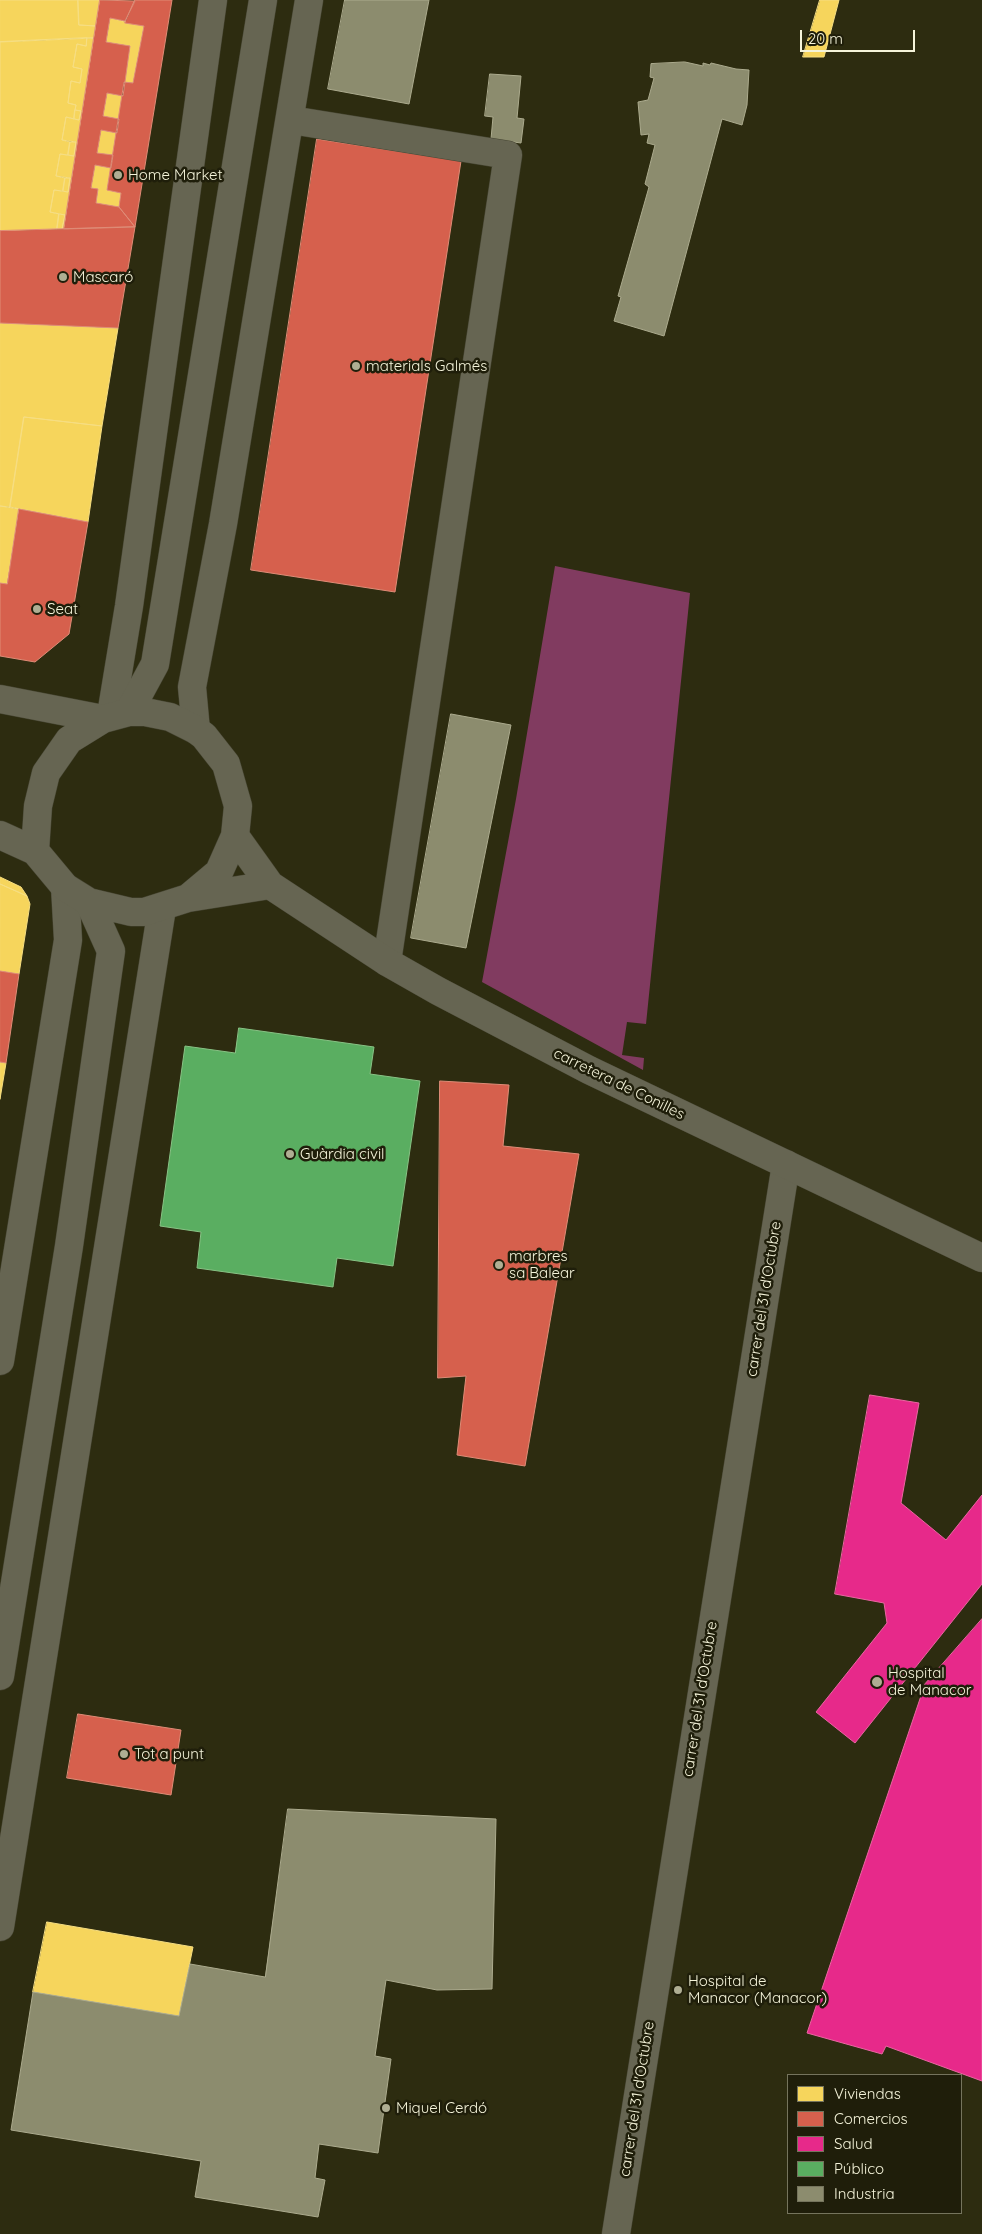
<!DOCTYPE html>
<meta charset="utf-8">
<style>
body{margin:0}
#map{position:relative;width:982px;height:2234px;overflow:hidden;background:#2d2c10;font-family:Quicksand,sans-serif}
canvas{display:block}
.legend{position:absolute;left:787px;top:2074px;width:175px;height:140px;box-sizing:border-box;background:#1f1e0a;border:1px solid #75745d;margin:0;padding:6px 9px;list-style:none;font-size:15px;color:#f5f4da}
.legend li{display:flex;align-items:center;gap:10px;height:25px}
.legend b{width:25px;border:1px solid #75745d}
.scale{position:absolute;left:800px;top:30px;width:115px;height:22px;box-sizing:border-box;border:2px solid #f5f4da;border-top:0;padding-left:6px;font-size:15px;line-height:18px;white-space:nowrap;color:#f5f4da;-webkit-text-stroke:4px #1f1e0a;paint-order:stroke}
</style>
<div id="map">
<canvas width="982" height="2234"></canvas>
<ul class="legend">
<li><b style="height:14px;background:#f6d55c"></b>Viviendas</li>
<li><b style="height:14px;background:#d6604d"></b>Comercios</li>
<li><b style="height:14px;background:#e7298a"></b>Salud</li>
<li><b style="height:14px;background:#5aae61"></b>Público</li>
<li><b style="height:14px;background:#8c8c6e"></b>Industria</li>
</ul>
<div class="scale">20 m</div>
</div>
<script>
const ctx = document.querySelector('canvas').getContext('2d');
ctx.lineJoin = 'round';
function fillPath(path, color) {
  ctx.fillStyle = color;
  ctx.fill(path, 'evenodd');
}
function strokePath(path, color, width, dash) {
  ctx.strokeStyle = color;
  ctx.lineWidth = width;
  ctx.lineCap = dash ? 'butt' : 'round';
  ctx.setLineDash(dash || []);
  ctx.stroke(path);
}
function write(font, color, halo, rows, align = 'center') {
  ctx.font = font + ' Quicksand,sans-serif';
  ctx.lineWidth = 5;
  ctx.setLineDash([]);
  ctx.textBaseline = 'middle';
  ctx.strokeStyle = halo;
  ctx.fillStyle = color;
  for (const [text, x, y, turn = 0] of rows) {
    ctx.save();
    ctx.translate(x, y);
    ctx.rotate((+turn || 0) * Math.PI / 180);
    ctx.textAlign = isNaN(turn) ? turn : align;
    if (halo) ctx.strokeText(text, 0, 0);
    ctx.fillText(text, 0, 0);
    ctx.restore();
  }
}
const green = new Path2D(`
 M555,566L690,593L646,1024L627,1022L622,1055L644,1058L643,1070L482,982L516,799Z`);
const homes = new Path2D(`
 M0,0H78L79,25L96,26L94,38L0,42Z
 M78,0H100L96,26L79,25Z
 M820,0H839L824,57H803Z
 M110,18L144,26L133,83L124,82L130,46L106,42Z
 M87,38L86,46L77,44L73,67L82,69L80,83L71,81L68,103L76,105L75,110L74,119L66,117L62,140L70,142L68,155L60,154L56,176L65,178L63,191L54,190L50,212L59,214L57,229L0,231V42Z
 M87,38H94L64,229H62L65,215L50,212L54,190L68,192L70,178L56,176L60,154L74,156L76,142L62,140L66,117L79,120L81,111L75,110L76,105L68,103L71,81L80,83L82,69L73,67L77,44L86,46Z
 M107,93L123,96L119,119L103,116Z
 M75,110L81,111L79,120L74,119Z
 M101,130L117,133L113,155L97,153Z
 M70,142H76L74,156L68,155Z
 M95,165L111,168L107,190L121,193L119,207L96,203L98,189L91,188Z
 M65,178H70L68,192L63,191Z
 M59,214L65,215L62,229H57Z
 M0,323L118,328L102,426L24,417L10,507L0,506Z
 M24,417L102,426L88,522L10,507Z
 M0,506L19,509L7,584L0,583Z
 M0,877L21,887L27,896L0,884Z
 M0,884L27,896L30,904L19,974L0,971Z
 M0,1062L6,1063L0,1099Z
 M47,1922L193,1947L179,2016L33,1992Z`);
const shops = new Path2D(`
 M100,0L135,1L125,21L110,18L106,42L130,46L123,96L107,93L103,116L119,119L117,133L101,130L97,153L113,155L111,168L95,165L91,188L98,189L96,203L119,207L135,227L64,229Z
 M135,0H172L135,227L119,207L121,193L107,190L124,82L133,83L144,26L125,23Z
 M317,139L461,161L395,592L251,570Z
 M135,227L118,328L0,323V231Z
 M19,509L88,522L69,634L35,662L0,656V583L7,584Z
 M0,971L19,974L6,1063L0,1062Z
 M440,1081L509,1085L503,1146L579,1154L525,1466L457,1455L466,1376L438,1378Z
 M78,1714L181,1730L171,1795L67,1778Z`);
const health = new Path2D(`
 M870,1395L919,1403L901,1503L946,1540L982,1495V1584L855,1743L816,1712L887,1623L884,1603L835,1594Z
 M982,1619V2081L886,2046L882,2054L807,2033L925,1684Z`);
const public = new Path2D(`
 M239,1028L374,1047L370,1074L420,1081L393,1266L337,1258L333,1287L197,1268L201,1232L160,1226L185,1046L235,1053Z`);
const industry = new Path2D(`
 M345,0H429L409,104L328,89Z
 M685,62L703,66V63L710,65L711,63L736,69L749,70L747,105L742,125L722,119L664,336L614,321L621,297L618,296L649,187L645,184L655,145L647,143L649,134L641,135L638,102L648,100L654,78L650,77L651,64Z
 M490,74L521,76L517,118L524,119L521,143L491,139L493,117L485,116Z
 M451,714L511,725L466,948L411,938Z
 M288,1809L496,1819L492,1989L437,1990L386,1980L375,2056L391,2059L378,2153L319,2144L315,2178L325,2180L318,2217L195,2197L201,2161L11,2130L33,1992L179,2016L190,1964L265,1977Z`);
const street = new Path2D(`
 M291,120L508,155L387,962
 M111,715L129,606L213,0
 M196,730L192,687L223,524L309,0
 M0,1361L68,940L65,887
 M0,1927L162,908
 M616,2234L786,1164`);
const secondary = new Path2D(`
 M0,699L103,719
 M129,712L155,664L263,0
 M129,712H145L170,717L196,730L204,736L226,764L238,806L235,836L219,872L188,898L144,912H131L89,902L65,887L35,851L38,806L46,773L69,740L103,719Z
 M0,835L35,851
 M235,836L270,885L387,962L438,991L589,1070L982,1258
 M188,898L270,885
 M0,1676L69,1246L111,951L89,902`);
const markers = [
 [118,175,5,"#afae93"],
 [63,277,5,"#afae93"],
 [356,366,5,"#afae93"],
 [37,609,5,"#afae93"],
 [290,1154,5,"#afae93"],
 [499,1265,5,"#afae93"],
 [877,1682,6,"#afae93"],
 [124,1754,5,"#afae93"],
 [678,1990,5,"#afae93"],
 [386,2108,5,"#afae93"]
];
const poiNames = [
 ["Home Market",128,175],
 ["Mascaró",73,277],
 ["materials Galmés",366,366],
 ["Seat",47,609],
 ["Guàrdia civil",300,1154],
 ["marbres",509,1256],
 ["sa Balear",509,1273],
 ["Hospital",888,1673],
 ["de Manacor",888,1690],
 ["Tot a punt",134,1754],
 ["Hospital de",688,1981],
 ["Manacor (Manacor)",688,1998],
 ["Miquel Cerdó",396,2108]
];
const streetNames = [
 ["carretera de Conilles",619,1084,26],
 ["carrer del 31 d'Octubre",764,1299,-81],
 ["carrer del 31 d'Octubre",700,1699,-81],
 ["carrer del 31 d'Octubre",637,2099,-81]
];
fillPath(green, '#813b60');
fillPath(homes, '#f6d55c');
strokePath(homes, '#f6de82', 1);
fillPath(shops, '#d6604d');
strokePath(shops, '#df8c77', 1);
fillPath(health, '#e7298a');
strokePath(health, '#eb66a2', 1);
fillPath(public, '#5aae61');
strokePath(public, '#88c385', 1);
fillPath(industry, '#8c8c6e');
strokePath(industry, '#acab8e', 1);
strokePath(street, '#464532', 29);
strokePath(secondary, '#464532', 29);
strokePath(street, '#666552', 28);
strokePath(secondary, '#666552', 28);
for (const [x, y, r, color] of markers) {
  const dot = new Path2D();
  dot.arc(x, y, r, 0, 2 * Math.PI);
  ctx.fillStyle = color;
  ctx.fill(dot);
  strokePath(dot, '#1f1e0a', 2);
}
write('15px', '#f5f4da', '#1f1e0a', poiNames, 'left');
write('15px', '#f5f4da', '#1f1e0a', streetNames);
</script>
